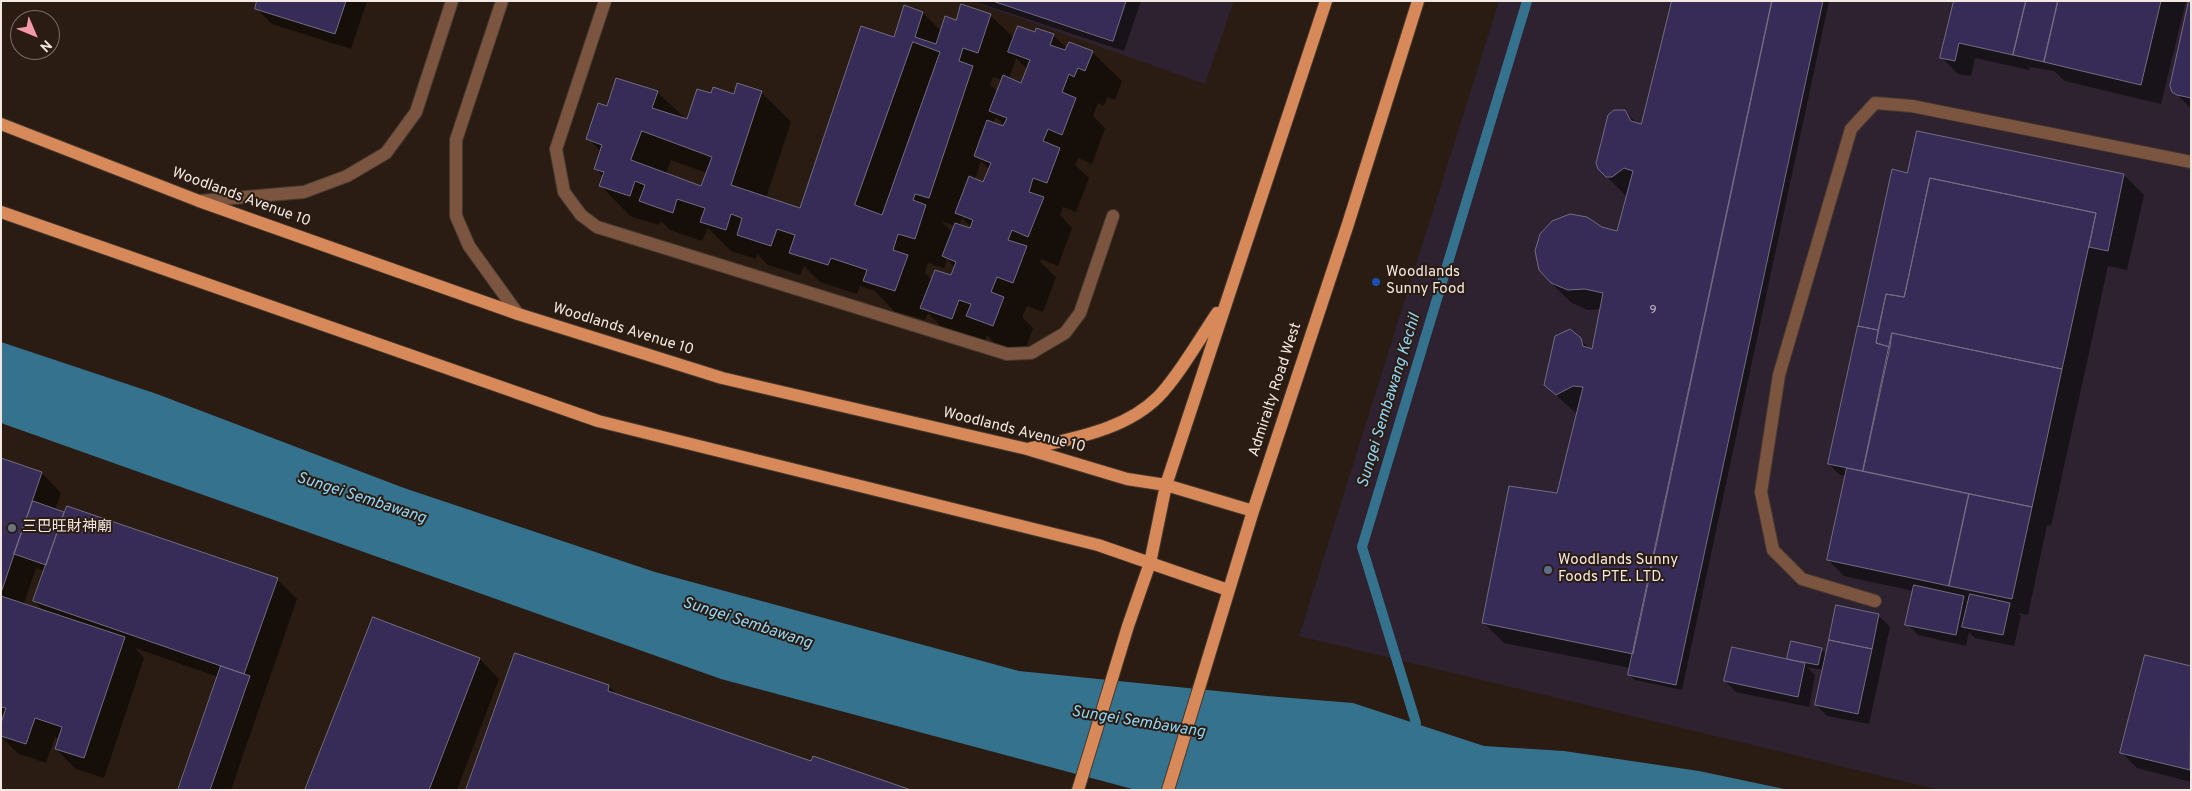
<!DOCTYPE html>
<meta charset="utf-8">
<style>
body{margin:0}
#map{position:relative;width:2192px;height:791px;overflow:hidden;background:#2a1c12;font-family:Overpass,sans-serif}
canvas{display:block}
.frame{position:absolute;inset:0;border:2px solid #f2e8e1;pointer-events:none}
.north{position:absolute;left:10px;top:10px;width:50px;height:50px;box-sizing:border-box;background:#2a1c12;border:1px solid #7a6e65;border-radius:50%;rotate:135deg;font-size:14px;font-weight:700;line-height:20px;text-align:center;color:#f2e8e1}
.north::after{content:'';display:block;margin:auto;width:18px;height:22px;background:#f29aac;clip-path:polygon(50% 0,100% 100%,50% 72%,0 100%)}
</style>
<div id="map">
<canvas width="2192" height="791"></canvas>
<div class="frame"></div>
<div class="north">N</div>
</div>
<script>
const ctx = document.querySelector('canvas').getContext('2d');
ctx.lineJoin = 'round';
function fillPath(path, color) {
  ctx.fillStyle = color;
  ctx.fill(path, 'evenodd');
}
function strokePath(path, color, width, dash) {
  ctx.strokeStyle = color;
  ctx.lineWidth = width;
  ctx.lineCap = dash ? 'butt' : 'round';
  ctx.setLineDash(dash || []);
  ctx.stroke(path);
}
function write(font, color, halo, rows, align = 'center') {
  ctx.font = font + ' Overpass,"Noto Sans SC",sans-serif';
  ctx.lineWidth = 4;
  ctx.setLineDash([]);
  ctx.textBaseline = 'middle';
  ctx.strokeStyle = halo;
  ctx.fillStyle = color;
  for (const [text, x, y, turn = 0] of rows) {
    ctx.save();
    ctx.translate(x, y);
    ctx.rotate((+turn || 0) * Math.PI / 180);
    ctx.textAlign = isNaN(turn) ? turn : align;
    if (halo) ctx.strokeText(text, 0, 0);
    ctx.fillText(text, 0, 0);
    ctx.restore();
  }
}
const industrial = new Path2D(`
 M971,1H1234L1205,84Z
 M1499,1H2191V790H1940L1299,636Z`);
const water = new Path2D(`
 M1,342L157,394L404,488L655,572L1019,671L1267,696L1353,703L1484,746L1564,751L1699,771L1789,790H1136L721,679L1,423Z`);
const shadow = new Path2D(`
 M259,1H367L351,49L272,24L256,8Z
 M973,1H1141L1124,51Z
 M1673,1H1829L1682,690L1635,680L1629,675L1631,668L1504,643L1484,623L1558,495L1578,415L1545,385L1580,339L1593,352L1601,309L1588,310L1572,303L1551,283L1602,228L1618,232L1627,197L1599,169L1614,111H1624L1638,124L1641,125Z
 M1955,1H2186L2161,104L2065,81L2054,71L2030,67L2029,70L1975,58L1971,76L1958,74L1942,58Z
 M2191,1V109L2174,91Z
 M923,13L941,31L957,22L990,15L1015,39L1035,33L1053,35L1067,49L1092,52L1122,81L1115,100L1107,97L1104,106L1098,103L1093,116L1105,128L1092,164L1078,158L1075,165L1089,178L1076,212L1063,207L1060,215L1072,228L1058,266L1041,259L1040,262L1056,277L1043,312L1027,306L1022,317L1033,328L1023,355L997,346L987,335L982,348L951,337L928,313L925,320L894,311L875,291L860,286L857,294L820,282L804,266L800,275L768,265L757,254L756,259L731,251L708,228L702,241L670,230L661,221L659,225L630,216L601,186L604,177L595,168L601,152L588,138L608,108L657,92L688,121L711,95H734L738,85L762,93L791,122L766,198L801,209L894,38ZM1016,58L1028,70L1022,84L1009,79ZM993,77L1002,80L998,92L990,85ZM996,117L1008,129L993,124ZM671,160L707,173L702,187L666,174ZM981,161L990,170L984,184L975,180ZM962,218L971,227V230L959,226ZM941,221L955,226L953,233ZM947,259L955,268L952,277L932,280L925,273L928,263L944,268Z
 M1908,174L2124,175L2144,195L2127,270L2108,266L2051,526L2047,525L2028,615L2018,613L2021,616L2014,646L1975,638L1969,632L1966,646L1918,635L1907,624L1914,591L1844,576L1828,560L1846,476L1840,475L1829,464Z
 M1,459L42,473L61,493L55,510L277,579L297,599L231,790H179L218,677L135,648L144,658L104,778L76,769L56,749L59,739L55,737L46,763L19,754L1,737L4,720L1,719ZM36,568L45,571L34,601L45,612L24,604Z
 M1879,616L1890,627L1869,724L1827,716L1816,705L1824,670L1807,667L1815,675L1809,707L1736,692L1725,681L1788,660L1792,643L1821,649L1827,655Z
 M480,659L499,679L457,790H307Z
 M2191,668V782L2137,768L2121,752Z
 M609,686L618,696L811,762L467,790Z`);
const stream = new Path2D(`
 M1416,723L1362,547L1527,1`);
const building = new Path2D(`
 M257,1H346L335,34L255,9Z
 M993,1H1126L1113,41Z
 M1672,1H1772L1633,654L1482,623L1509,486L1557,493L1583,387L1573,386L1556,395L1544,385L1555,336L1570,329L1581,338L1583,346L1592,349L1603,293L1585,289L1568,290L1551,283L1539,270L1535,251L1540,234L1552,221L1570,214L1587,217L1602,227L1617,231L1633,171L1624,168L1612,177H1606L1598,169L1596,163L1608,115L1614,110H1625L1631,121L1641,124Z
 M1772,1H1823L1676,685L1628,675Z
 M1954,1H2026L2013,55L1959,43L1955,61L1940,58Z
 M2026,1H2058L2044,62L2013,55Z
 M2058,1H2161L2141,85L2044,62Z
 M2189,1H2191V98L2177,95L2172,92L2170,86Z
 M961,4L991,14L978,53L963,48L959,61L973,66L929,198L915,194L913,200L926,205L915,239L898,234L893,250L908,255L895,291L863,281L867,270L831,258L828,265L789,253L795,235L777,229L771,246L737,235L742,218L731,214L726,230L700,222L705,208L677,199L673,213L639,201L645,185L635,181L630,196L599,186L604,172L594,169L602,145L586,139L598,103L607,106L616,78L658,91L652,108L687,119L697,89L711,93L713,87L734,94L737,83L762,91L731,185L800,208L861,26L894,37L904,5L923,12L915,37L936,44L945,16L956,20ZM913,42L940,52L882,215L855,205ZM642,131L712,157L701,186L631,160Z
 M1018,26L1035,32L1036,28L1054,34L1050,45L1065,50L1069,42L1093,51L1085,71L1078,68L1074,77L1069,74L1062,92L1076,98L1062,135L1048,129L1043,141L1060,148L1047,183L1033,178L1029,192L1044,197L1028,237L1012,230L1008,240L1027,246L1013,283L997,277L991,292L1004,297L993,326L966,316L971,304L959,300L952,319L920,308L935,270L951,275L956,262L942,256L955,223L970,228L973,220L955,213L969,176L983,182L991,163L974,156L987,120L1003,126L1007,118L989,111L1003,75L1021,83L1030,60L1008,52Z
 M1917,131L2124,174L2108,251L2089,247L2096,213L1930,178L1904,297L1886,294L1878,330L1858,326L1892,169L1907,173Z
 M1930,178L2096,213L2062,369L1892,333L1890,347L1876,343L1886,294L1904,297Z
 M1858,326L1878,330L1876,343L1890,347L1863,471L1828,464Z
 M1892,333L2062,369L2032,507L1863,471Z
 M1,458L42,472L2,590H1Z
 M1847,468L1969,494L1949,586L1827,560Z
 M1969,494L2032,507L2012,599L1949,586Z
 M33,501L64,512L46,565L14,554Z
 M67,506L278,578L244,674L33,601Z
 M1914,585L1964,596L1956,635L1905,625Z
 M1970,594L2010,603L2003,635L1962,627Z
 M1,596L125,637L84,758L55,749L62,727L35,718L26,744L1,736V723L6,708L1,707Z
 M1836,605L1879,614L1872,649L1829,640Z
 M373,617L480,658L429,790H305Z
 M1829,640L1872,649L1858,714L1815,705Z
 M1791,641L1822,648L1818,665L1787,659Z
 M1732,647L1805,663L1798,697L1724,681Z
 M515,653L609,685L608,691L811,761L813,756L911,790H466Z
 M2145,655L2191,666L2190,770L2120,753Z
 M221,666L250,676L210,790H178Z`);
const service = new Path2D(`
 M605,1L556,149L564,192L581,215L597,227L1007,354L1031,353L1065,333L1080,313L1113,216
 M1875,601L1802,579L1773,550L1761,492L1779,375L1851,129L1875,103L1912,106L2191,162`);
const minor = new Path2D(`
 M502,1L456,140V216L469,246L518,314
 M199,201L304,192L347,176L386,153L416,112L452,1`);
const primary = new Path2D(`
 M1,124L199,201L518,314L722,378L1027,449L1127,479L1166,485L1253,511
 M1,212L598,421L1098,545L1228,590
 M1028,449C1072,438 1124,431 1158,397C1178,377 1200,338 1217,313
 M1078,790L1128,626L1150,563L1166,485L1326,1
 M1168,790L1253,511L1348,224L1418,1`);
const markers = [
 [1376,282,5,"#1a4fb4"],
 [12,528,5,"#6b7280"],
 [1548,570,5,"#5c6f8a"]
];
const numberNames = [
 ["9",1653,311]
];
const streetNames = [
 ["Woodlands Avenue 10",241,198,20],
 ["Woodlands Avenue 10",623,330,17],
 ["Admiralty Road West",1276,390,-72],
 ["Woodlands Avenue 10",1014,431,14]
];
const poiNames = [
 ["Woodlands",1386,273],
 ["Sunny Food",1386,290],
 ["三巴旺財神廟",22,528],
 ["Woodlands Sunny",1558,561],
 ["Foods PTE. LTD.",1558,578]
];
const waterNames = [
 ["Sungei Sembawang Kechil",1390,401,-73],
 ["Sungei Sembawang",361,499,18],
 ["Sungei Sembawang",747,624,18],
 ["Sungei Sembawang",1138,723,9]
];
fillPath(industrial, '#2e2230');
fillPath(water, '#35728e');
fillPath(shadow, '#0007');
strokePath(stream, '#35728e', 10);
fillPath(building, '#372c58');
strokePath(building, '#706d80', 1);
strokePath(service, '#46392f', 14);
strokePath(minor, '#46392f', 14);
strokePath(primary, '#46392f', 14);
strokePath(service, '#7b553f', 12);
strokePath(minor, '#7b553f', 12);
strokePath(primary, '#d88959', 12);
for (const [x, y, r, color] of markers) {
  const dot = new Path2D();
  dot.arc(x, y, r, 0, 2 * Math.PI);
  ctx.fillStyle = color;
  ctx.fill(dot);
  strokePath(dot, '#2a1c12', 2);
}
write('12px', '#c3b9bf', null, numberNames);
write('15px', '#f2e8e1', '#2a1c12', streetNames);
write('15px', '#f2e8e1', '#2a1c12', poiNames, 'left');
write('italic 16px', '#90d6f8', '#2a1c12', waterNames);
</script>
